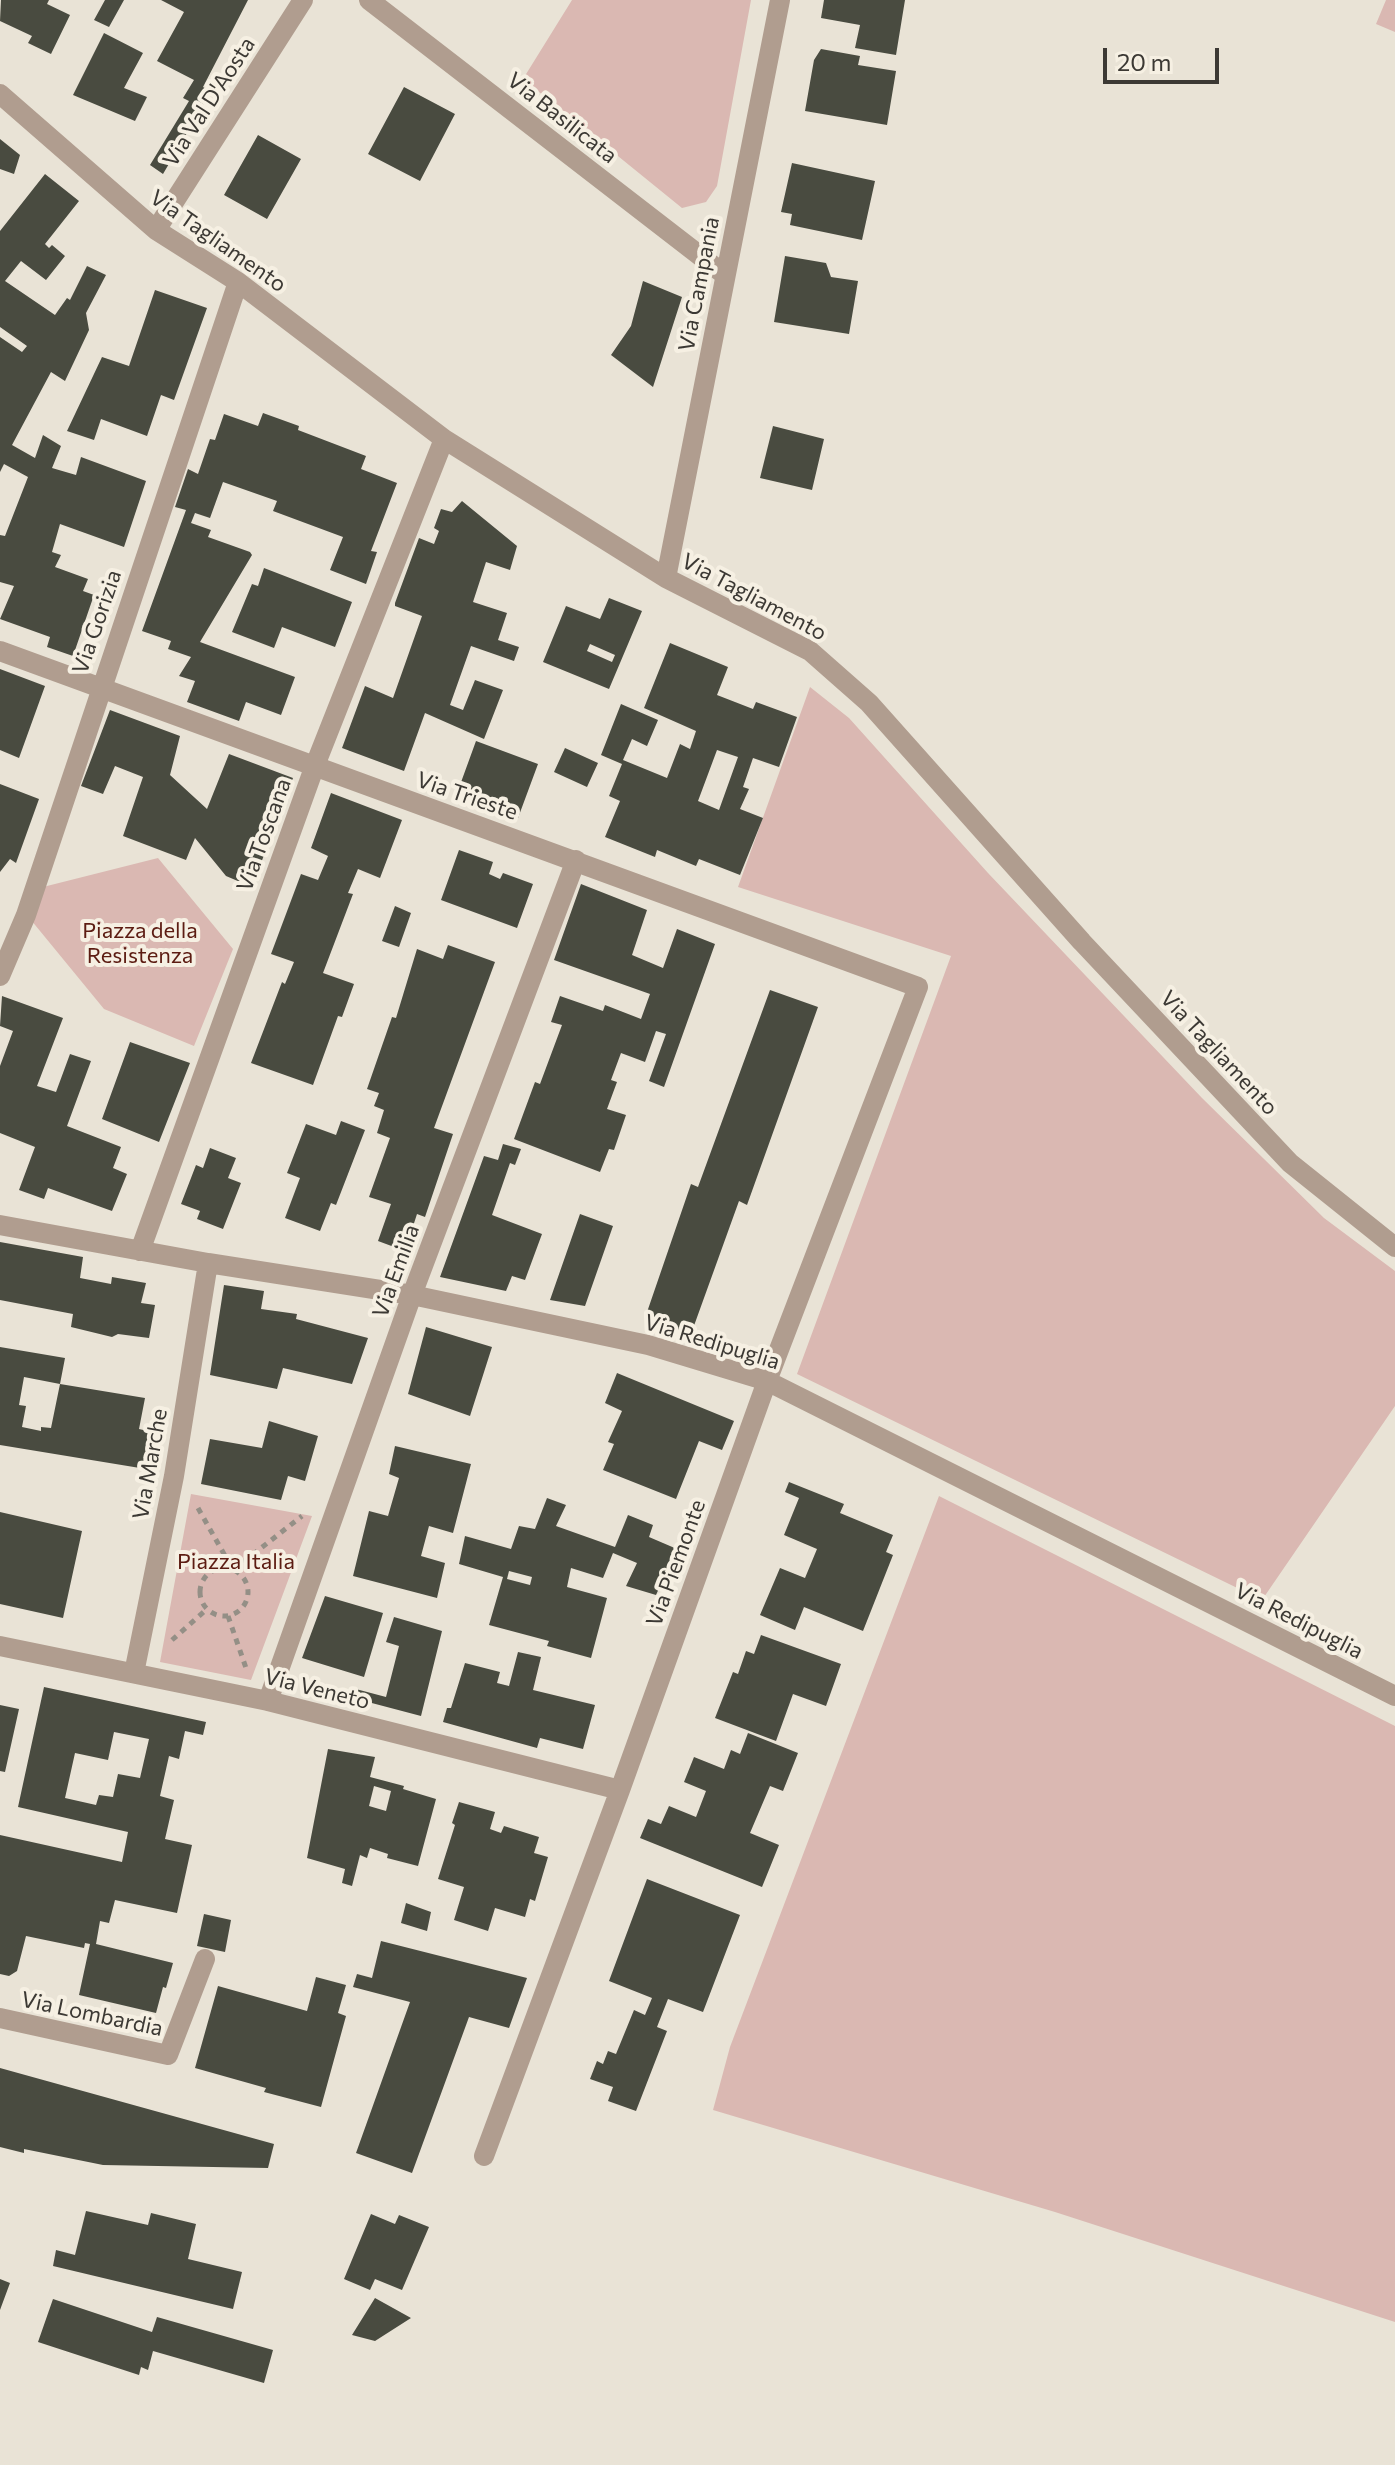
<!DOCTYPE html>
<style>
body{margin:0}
#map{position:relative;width:1395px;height:2465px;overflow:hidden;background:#e9e3d6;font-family:Commissioner,sans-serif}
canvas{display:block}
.scale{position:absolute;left:1103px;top:48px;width:116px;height:36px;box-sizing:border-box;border:4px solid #3c3934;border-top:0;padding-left:10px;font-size:24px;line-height:28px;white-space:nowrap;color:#3c3934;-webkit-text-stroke:6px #f6f0e3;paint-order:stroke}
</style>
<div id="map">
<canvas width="1395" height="2465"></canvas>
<div class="scale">20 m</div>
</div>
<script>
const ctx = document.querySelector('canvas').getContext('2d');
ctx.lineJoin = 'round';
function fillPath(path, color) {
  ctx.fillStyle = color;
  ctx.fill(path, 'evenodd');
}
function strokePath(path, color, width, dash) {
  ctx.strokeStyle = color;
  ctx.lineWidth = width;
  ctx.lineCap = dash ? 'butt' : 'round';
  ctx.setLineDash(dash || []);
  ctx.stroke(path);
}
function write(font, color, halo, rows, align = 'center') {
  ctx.font = font + ' Commissioner,sans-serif';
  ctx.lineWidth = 8;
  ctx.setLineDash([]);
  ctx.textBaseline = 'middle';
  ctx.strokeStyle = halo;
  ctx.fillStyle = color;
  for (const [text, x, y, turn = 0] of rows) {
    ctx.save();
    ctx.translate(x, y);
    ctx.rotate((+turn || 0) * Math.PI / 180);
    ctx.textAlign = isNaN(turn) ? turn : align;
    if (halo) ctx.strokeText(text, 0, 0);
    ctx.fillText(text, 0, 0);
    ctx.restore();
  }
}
const green = new Path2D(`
 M572,0H751L717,186L706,202L682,208L523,79Z
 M1386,0H1395V32L1376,24Z
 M810,687L849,718L988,873L1202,1098L1324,1218L1395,1271V1406L1262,1600L797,1374L951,956L738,887Z
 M158,858L233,949L194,1046L104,1009L31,920L43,887Z
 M191,1494L312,1516L251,1680L160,1662Z
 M939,1496L1395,1726V2322L1055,2212L713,2110L730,2047Z`);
const building = new Path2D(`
 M1,0H49L47,4L70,15L51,54L28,43L32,36L0,21Z
 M105,0H124L109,27L94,20Z
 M161,0H248L203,87L211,92L163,174L150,165L189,101L183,98L194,80L157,61L184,12Z
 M824,0H905L896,55L855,48L860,25L821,18Z
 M104,33L143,53L124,88L147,97L135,121L73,95Z
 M821,49L860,56L858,65L896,71L887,125L805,111L814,60Z
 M404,87L455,114L420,181L368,154Z
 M258,135L301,159L267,219L224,195Z
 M0,139L20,155L14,174L0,169Z
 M792,163L875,181L862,240L790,225L792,214L781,212Z
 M45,174L79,201L45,244L49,248L52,245L65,256L46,280L21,261L5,281L55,315L67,298L70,300L87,266L106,275L86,313L89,330L65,381L51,372L12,445L35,458L43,435L61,446L52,468L76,475L81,457L146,481L124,547L60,524L52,552L61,555L55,567L88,579L83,591L94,595L73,656L47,647L50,637L0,619L14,586L0,582V535L5,536L28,477L4,464L0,472V337L22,352L27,346L0,327V231Z
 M785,256L826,263L831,277L858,281L849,334L774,322Z
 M643,281L682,297L653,387L611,355L631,326Z
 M155,290L207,308L174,400L161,395L147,436L101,419L94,440L67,431L102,357L129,366Z
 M263,413L299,426L298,430L366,456L361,469L397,483L371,551L377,552L366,584L330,570L343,537L273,511L277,501L223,482L210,518L195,513L191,523L211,530L208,537L250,552L252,555L200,642L295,677L281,715L246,702L239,721L187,702L195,681L179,676L191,657L168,649L171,641L142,631L186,510L175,507L188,469L198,474L210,439L215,440L224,414L258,426Z
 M773,426L824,439L812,490L760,478Z
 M462,501L517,546L510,570L486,562L473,602L507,613L498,640L519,647L514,661L471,646L450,705L463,710L475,680L503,690L484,739L425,713L404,771L342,748L365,686L393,698L422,616L395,606V603L419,538L434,544L439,531L434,528L441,509L452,512Z
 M264,568L352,602L335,647L282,627L274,648L232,632L252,584L258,586Z
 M609,598L642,611L609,689L543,662L566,606L600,619ZM590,644L615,655L612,662L587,651Z
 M670,643L728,667L717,695L753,709L756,702L797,717L779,767L753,758L743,787L749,789L740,809L763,818L740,875L699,859L696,866L657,850L655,857L605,837L620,801L609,796L622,764L601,755L621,704L658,720L647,746L632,739L623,760L667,778L680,744L690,749L696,731L644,708ZM717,750L738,757L719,810L698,801Z
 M0,669L45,686L19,758L0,750Z
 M110,710L180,736L170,775L207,809L229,754L293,778L252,887L226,876L195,838L186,860L123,836L143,777L115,766L103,794L81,786Z
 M476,741L538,764L518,818L456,796Z
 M565,748L598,763L587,787L554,772Z
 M0,784L39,799L16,863L10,859L0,872Z
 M331,793L402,820L380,878L358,869L348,893L353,894L323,973L354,984L342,1017L338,1016L313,1085L251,1063L282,982L285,984L294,962L271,954L301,874L318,880L328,856L311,848Z
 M459,850L493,862L489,874L500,879L503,873L533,884L517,928L441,900Z
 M581,884L647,910L632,955L663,968L677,929L715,944L664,1087L649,1081L666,1034L656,1031L645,1062L621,1053L611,1080L617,1082L607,1109L626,1115L614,1150L609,1149L600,1172L514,1139L535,1082L540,1084L562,1025L551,1022L560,996L603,1011L605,1005L641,1019L650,994L554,960Z
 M395,906L411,913L399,947L382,941Z
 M448,945L495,962L434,1128L453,1134L425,1217L417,1214L405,1251L378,1241L391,1204L369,1197L390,1138L377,1133L384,1110L374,1106L379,1093L367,1089L392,1017L396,1018L417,949L443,959Z
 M770,990L818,1007L747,1205L739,1201L691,1334L645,1318L691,1184L698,1187Z
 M2,996L63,1018L37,1086L56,1092L70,1054L91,1061L67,1126L121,1147L113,1168L127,1174L112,1211L48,1188L44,1199L19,1190L35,1147L0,1133V1066L13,1031L0,1026Z
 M130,1042L190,1063L159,1142L102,1119Z
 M341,1121L365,1130L336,1205L331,1203L320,1231L285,1218L300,1178L287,1173L306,1124L336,1135Z
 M503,1144L521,1149L515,1165L510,1163L492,1215L542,1234L525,1280L512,1276L506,1291L440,1277L484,1156L498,1160Z
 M210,1148L236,1158L228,1178L241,1183L223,1229L197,1219L200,1211L181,1204L196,1165L203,1168Z
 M580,1214L613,1226L585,1306L550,1300Z
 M0,1242L83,1257L80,1278L111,1284L112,1277L146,1283L141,1303L155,1305L149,1338L118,1334L112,1337L71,1327L73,1314L0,1300Z
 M224,1285L264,1291L261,1309L297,1314L296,1319L368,1338L352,1384L283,1368L277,1389L210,1375Z
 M426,1327L492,1347L470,1416L408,1394Z
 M0,1347L65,1358L60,1384L145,1398L139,1429L152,1432L146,1469L0,1445ZM24,1377L60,1384L51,1428L41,1427V1431L22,1427L26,1406L19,1405Z
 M617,1373L734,1421L722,1450L699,1441L676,1499L603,1470L614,1444L608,1442L622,1411L605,1403Z
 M269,1421L318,1436L305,1481L288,1476L281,1500L201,1484L210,1439L262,1448Z
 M395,1446L471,1464L453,1533L429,1526L421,1556L445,1563L437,1598L353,1576L369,1511L388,1516L399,1478L389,1474Z
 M789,1482L844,1504L840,1513L893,1535L886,1552L893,1555L863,1631L804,1607L795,1630L760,1615L780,1568L805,1578L817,1549L784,1535L799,1498L785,1492Z
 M547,1498L566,1505L556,1526L615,1547L628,1515L653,1525L649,1537L677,1549L656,1595L626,1586L637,1563L613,1553L603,1578L571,1568L567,1587L607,1598L591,1658L547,1646L549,1641L489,1625L503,1577L459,1564L465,1536L511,1549L519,1526L535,1529ZM509,1571L532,1577L530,1585L507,1579Z
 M0,1512L82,1531L63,1618L0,1604Z
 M325,1596L383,1613L364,1677L302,1658Z
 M394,1617L442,1631L421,1716L349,1697L352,1688L386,1697L399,1646L386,1642Z
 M761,1635L841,1664L826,1706L793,1694L776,1741L715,1718L733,1672L738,1674L746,1651L754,1654Z
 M518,1652L541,1657L533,1690L595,1705L583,1749L540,1738L537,1748L443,1722L447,1708H451L465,1663L500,1672L497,1683L509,1686Z
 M44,1687L206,1722L203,1735L185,1731L179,1759L169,1756L160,1796L174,1800L165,1839L192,1845L177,1913L115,1900L109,1923L100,1921L96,1944L173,1963L166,1988L163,1987L156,2013L79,1995L90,1944L85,1943L84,1948L26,1936L17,1971L9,1976L0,1974V1835L122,1862L128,1832L18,1807ZM114,1732L149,1739L140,1778L118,1774L113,1797L99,1795L96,1805L65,1798L75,1753L108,1760Z
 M0,1705L19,1709L5,1772L0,1771Z
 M748,1733L798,1753L783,1791L770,1786L750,1833L779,1845L762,1887L640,1838L648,1819L661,1824L669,1806L696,1817L706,1791L684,1782L694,1757L724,1769L731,1750L740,1754Z
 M328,1749L375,1757L370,1777L404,1786L403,1789L436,1799L418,1866L387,1858L388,1854L370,1848L367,1858L360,1855L352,1886L342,1883L345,1869L307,1858ZM374,1786L391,1791L386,1811L369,1806Z
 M459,1802L495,1812L490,1829L501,1833L504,1826L539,1837L534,1853L548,1857L535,1901L530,1899L525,1917L495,1908L488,1931L454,1920L464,1887L438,1879L455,1825L452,1823Z
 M647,1879L740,1915L703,2012L668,1999L657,2027L667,2031L636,2111L608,2101L613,2087L590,2079L597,2061L603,2064L608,2051L616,2054L634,2010L645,2015L652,1998L609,1981Z
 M406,1903L431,1912L427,1931L401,1923Z
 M204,1914L231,1920L225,1952L197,1946Z
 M381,1941L527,1978L509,2028L469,2017L412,2173L356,2153L410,2002L353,1987L357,1974L372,1978Z
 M316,1977L346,1985L338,2013L346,2016L321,2107L264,2092L266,2088L195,2068L218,1986L307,2011Z
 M0,2068L274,2144L268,2168L103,2165L24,2149V2153L0,2147Z
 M86,2211L148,2225L151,2213L196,2224L188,2259L242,2272L233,2309L53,2266L56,2250L75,2255Z
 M371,2214L395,2224L399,2215L429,2227L402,2290L375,2279L370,2290L344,2279Z
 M0,2279L10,2283L0,2310Z
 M375,2298L411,2318L375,2341L352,2335Z
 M53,2299L152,2332L157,2317L273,2350L264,2383L153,2351L148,2370L141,2367L139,2375L38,2342Z`);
const path = new Path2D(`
 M198,1508L233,1570L302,1516
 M200 1592a24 24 0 1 1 48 0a24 24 0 1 1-48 0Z
 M228,1616L246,1668
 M172,1640L207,1609`);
const minor = new Path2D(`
 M369,0L725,275
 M0,94L156,230L238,282L444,439L666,578L810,651L869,703L1082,942L1290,1163L1395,1247
 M156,230L303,0
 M666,578L780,0
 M0,651L918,987L767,1381L620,1790L484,2156
 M0,976L26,915L238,282
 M0,1225L208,1263L412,1295L648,1345L767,1381L1395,1696
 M140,1251L314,768L444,439
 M0,1646L268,1701L620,1790
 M134,1673L174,1476L208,1263
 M268,1701L412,1295L576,860
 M0,2018L168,2055L205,1959`);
const streetNames = [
 ["Via Val D'Aosta",209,102,-57],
 ["Via Basilicata",562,118,38],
 ["Via Tagliamento",218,241,35],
 ["Via Campania",699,284,-79],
 ["Via Tagliamento",754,597,28],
 ["Via Gorizia",97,622,-71],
 ["Via Trieste",467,796,19],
 ["Via Toscana",264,835,-70],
 ["Via Tagliamento",1219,1053,47],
 ["Via Emilia",396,1271,-70],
 ["Via Redipuglia",712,1342,17],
 ["Via Marche",150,1464,-80],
 ["Via Piemonte",676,1563,-70],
 ["Via Redipuglia",1299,1621,27],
 ["Via Veneto",317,1689,14],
 ["Via Lombardia",92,2014,12]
];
const parkNames = [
 ["Piazza della",140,931],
 ["Resistenza",140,956],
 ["Piazza Italia",236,1562]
];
fillPath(green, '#dab8b2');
fillPath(building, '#494b40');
strokePath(path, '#948f86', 5, [6, 6]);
strokePath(minor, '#b09d8f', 20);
write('22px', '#3c3934', '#f6f0e3', streetNames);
write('22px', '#5c1c12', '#f6f0e3', parkNames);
</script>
